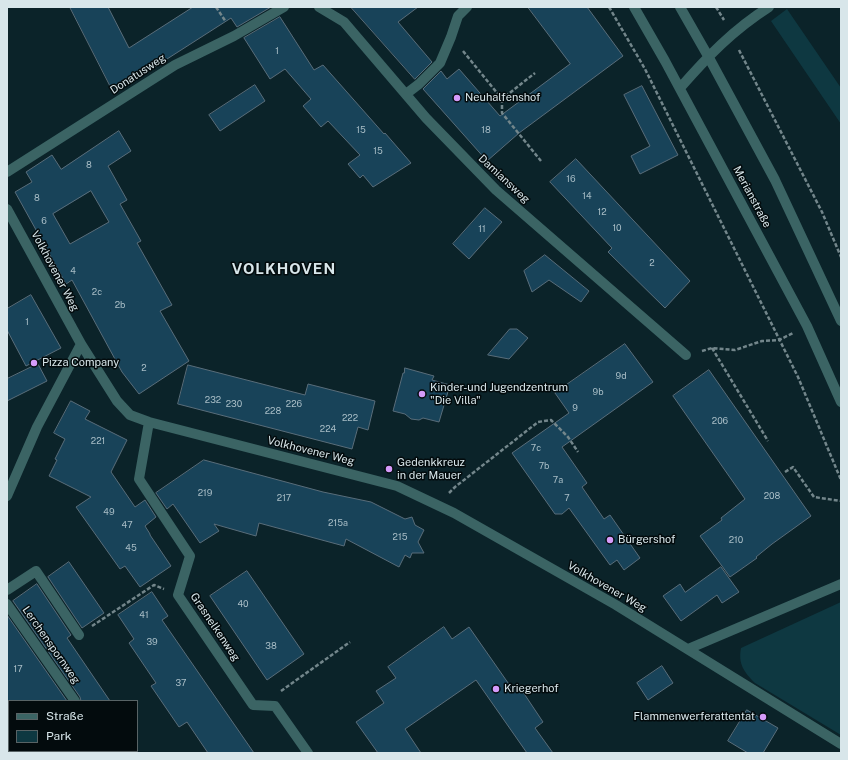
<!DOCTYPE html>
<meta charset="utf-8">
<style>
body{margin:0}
#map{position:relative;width:848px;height:760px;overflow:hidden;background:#0b2329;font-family:"Public Sans",sans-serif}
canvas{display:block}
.frame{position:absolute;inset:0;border:8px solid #d8e6ea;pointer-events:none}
.legend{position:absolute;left:8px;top:700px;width:130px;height:52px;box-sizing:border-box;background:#030b0d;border:1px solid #586365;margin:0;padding:5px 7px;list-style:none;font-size:12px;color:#d8e6ea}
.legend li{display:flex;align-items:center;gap:8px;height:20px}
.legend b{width:20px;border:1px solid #586365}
</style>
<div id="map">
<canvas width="848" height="760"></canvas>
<div class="frame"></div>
<ul class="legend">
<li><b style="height:5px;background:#3b6464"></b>Straße</li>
<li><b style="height:11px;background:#0e3841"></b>Park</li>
</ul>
</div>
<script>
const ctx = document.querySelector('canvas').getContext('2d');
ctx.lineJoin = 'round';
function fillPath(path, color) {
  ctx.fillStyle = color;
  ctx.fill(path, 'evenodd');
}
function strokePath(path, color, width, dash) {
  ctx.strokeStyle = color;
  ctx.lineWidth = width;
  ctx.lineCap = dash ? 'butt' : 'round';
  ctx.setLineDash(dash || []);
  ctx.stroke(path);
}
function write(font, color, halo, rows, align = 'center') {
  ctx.font = font + ' "Public Sans",sans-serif';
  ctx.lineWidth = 3;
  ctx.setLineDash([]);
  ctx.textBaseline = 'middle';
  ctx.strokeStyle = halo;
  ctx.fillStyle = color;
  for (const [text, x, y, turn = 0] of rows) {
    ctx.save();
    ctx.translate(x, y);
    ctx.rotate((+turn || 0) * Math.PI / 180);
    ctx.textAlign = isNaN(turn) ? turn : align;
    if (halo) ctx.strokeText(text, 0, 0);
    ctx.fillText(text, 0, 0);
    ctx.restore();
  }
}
const green = new Path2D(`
 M787,9L841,88V124L771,21Z
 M841,602V735L755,683C744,672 738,664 741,648Z`);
const building = new Path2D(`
 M70,7H108L129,48L193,7H271L237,27L231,18L114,93Z
 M351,7H418L398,22L432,62L415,79Z
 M528,7H587L623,56L519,133L487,161L423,89L441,71L447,79L459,69L500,116L570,64Z
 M280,17L314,70L323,65L384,134L385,133L411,163L373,187L363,175L360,178L348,164L360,155L328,121L321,127L303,106L311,99L285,69L270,79L244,38Z
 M255,85L265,101L220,131L209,115Z
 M642,86L678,155L640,174L631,156L650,146L624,95Z
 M119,131L131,151L108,166L127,200L120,204L141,241L137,243L172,305L160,311L189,361L139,394L122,372L72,280L66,284L15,192L32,182L26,172L52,155L61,169ZM91,191L109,222L70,244L53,214Z
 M576,159L690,281L665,308L608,252L612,248L550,182Z
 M485,208L502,222L469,259L453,244Z
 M545,255L589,291L581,302L549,280L532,292L524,271Z
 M31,295L61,348L26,366L7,330V309Z
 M510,329H517L528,338L509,359L488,355Z
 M625,344L653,382L562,447L587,483L582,487L604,519L610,515L640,558L624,570L617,560L610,565L569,508L562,514H555L512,453L569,413L555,393Z
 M38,364L47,381L7,401V379Z
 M188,365L305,395L308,384L375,401L368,430L358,427L352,449L178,404Z
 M405,368L434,376L432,380L450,385L439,422L423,418L419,420L411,419L405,414L393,411L403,373H404Z
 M709,370L811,516L772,544L756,557L757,558L730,577L700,536L722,520L721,518L745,499L673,396Z
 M71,401L90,411L85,419L127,440L111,472L135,507L145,500L156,517L145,526L150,534V535L171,566L140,587L125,566L120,569L76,507L91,497L49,476L57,460L55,459L65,439L54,433Z
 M204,460L323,492L371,502L405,519L412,517L415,525L424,530L418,542L424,553H412L410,558L405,555L399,567L346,539L344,546L259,523L256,536L214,524L219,531L200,543L173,504L167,509L156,493Z
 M69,562L104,613L82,628L48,577Z
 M721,567L739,592L722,603L717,595L681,621L663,596L680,584L685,592Z
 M247,571L304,654L267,680L210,596Z
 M37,584L71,635L67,638L110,701H81L80,697L13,601Z
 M152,592L168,616L162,620L254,753H208L187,722L179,727L151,686L156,683L129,643L134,639L118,615Z
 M7,615L67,701H7Z
 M444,627L452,639L469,627L513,690L519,686L543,722L535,728L553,753H527L476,680L405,729L421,753H378L356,722L384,703L376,691L396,678L388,667Z
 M662,666L673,683L648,700L637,683Z
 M747,710L778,728L763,753H748L728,741Z`);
const path = new Path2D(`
 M216,7L226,22
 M609,7L645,69L798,377L841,480
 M716,7L724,20
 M739,50L822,212L841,257
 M463,51L502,99L535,73
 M502,99V113L541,161
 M712,348L768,441
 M702,351L712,348L735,350L762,341L779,340L793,333
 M785,472L793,467L814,497L841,501
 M449,493L455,487L538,422L551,420L568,437L578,452
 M92,626L154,585L164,589
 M281,691L350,642`);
const minor = new Path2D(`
 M319,7L344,22L426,118L496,190L686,355
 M634,7L665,61L807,326L841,402
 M680,7L708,56L775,180L841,321
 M680,88C708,56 733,30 769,7
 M406,94L419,84L440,63L451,37L458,16L467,7
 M7,172L175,65L234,36L284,7
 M7,209L81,344L117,401L130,415L149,422L397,486L454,513L616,605L841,744
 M149,422L139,479L190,556L178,595L253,705L275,706L308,753
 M7,496L37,427L81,344
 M7,590L36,571L79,635
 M7,604L75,701
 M688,649L841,584
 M110,751L112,753`);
const markers = [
 [457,98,4,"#d59bfa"],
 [34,363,4,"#d59bfa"],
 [422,394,4,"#d59bfa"],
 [389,469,4,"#d59bfa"],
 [610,540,4,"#d59bfa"],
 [496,689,4,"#d59bfa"],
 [763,717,4,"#d59bfa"]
];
const numberNames = [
 ["1",277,51],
 ["15",361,130],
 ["18",486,130],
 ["15",378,151],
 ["8",89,165],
 ["16",571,179],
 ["14",587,196],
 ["8",37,198],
 ["12",602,212],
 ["6",44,221],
 ["10",617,228],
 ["11",482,229],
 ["2",652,263],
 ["4",73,271],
 ["2c",97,292],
 ["2b",120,305],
 ["1",27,322],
 ["2",144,368],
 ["9d",621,376],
 ["9b",598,392],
 ["232",213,400],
 ["230",234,404],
 ["226",294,404],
 ["9",575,408],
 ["228",273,411],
 ["222",350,418],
 ["206",720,421],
 ["224",328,429],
 ["221",98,441],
 ["7c",536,448],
 ["7b",544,466],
 ["7a",558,480],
 ["219",205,493],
 ["208",772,496],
 ["217",284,498],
 ["7",567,498],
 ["49",109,512],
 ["215a",338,523],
 ["47",127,525],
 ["215",400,537],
 ["210",736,540],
 ["45",131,548],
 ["40",243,604],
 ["41",144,615],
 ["39",152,642],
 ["38",271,646],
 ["17",18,669],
 ["37",181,683]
];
const streetNames = [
 ["Donatusweg",138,74,-33],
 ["Damiansweg",504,179,43],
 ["Merianstraße",752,197,62],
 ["Volkhovener Weg",55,271,62],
 ["Volkhovener Weg",311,451,14],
 ["Volkhovener Weg",607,587,30],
 ["Grasnelkenweg",215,627,56],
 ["Lerchenspornweg",51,645,55]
];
const poiNames = [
 ["Neuhalfenshof",465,98],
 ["Pizza Company",42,363],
 ["Kinder-und Jugendzentrum",430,388],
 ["\"Die Villa\"",430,401],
 ["Gedenkkreuz",397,463],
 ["in der Mauer",397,476],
 ["Bürgershof",618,540],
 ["Kriegerhof",504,689],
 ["Flammenwerferattentat",755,717,"right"]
];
const districtNames = [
 ["VOLKHOVEN",284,269]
];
fillPath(green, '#0e3841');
fillPath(building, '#184359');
strokePath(building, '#596d7a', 1);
strokePath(path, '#73868b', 2.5, [4, 2]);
strokePath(minor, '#3b6464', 10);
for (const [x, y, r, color] of markers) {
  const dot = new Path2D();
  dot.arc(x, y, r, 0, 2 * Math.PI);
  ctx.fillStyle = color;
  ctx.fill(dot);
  strokePath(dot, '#030b0d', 1.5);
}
write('9px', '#a8bdc6', null, numberNames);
write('11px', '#d8e6ea', '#030b0d', streetNames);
write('11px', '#d8e6ea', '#030b0d', poiNames, 'left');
ctx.letterSpacing = '1px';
write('bold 15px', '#d8e6ea', '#030b0d', districtNames);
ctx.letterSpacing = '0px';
</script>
